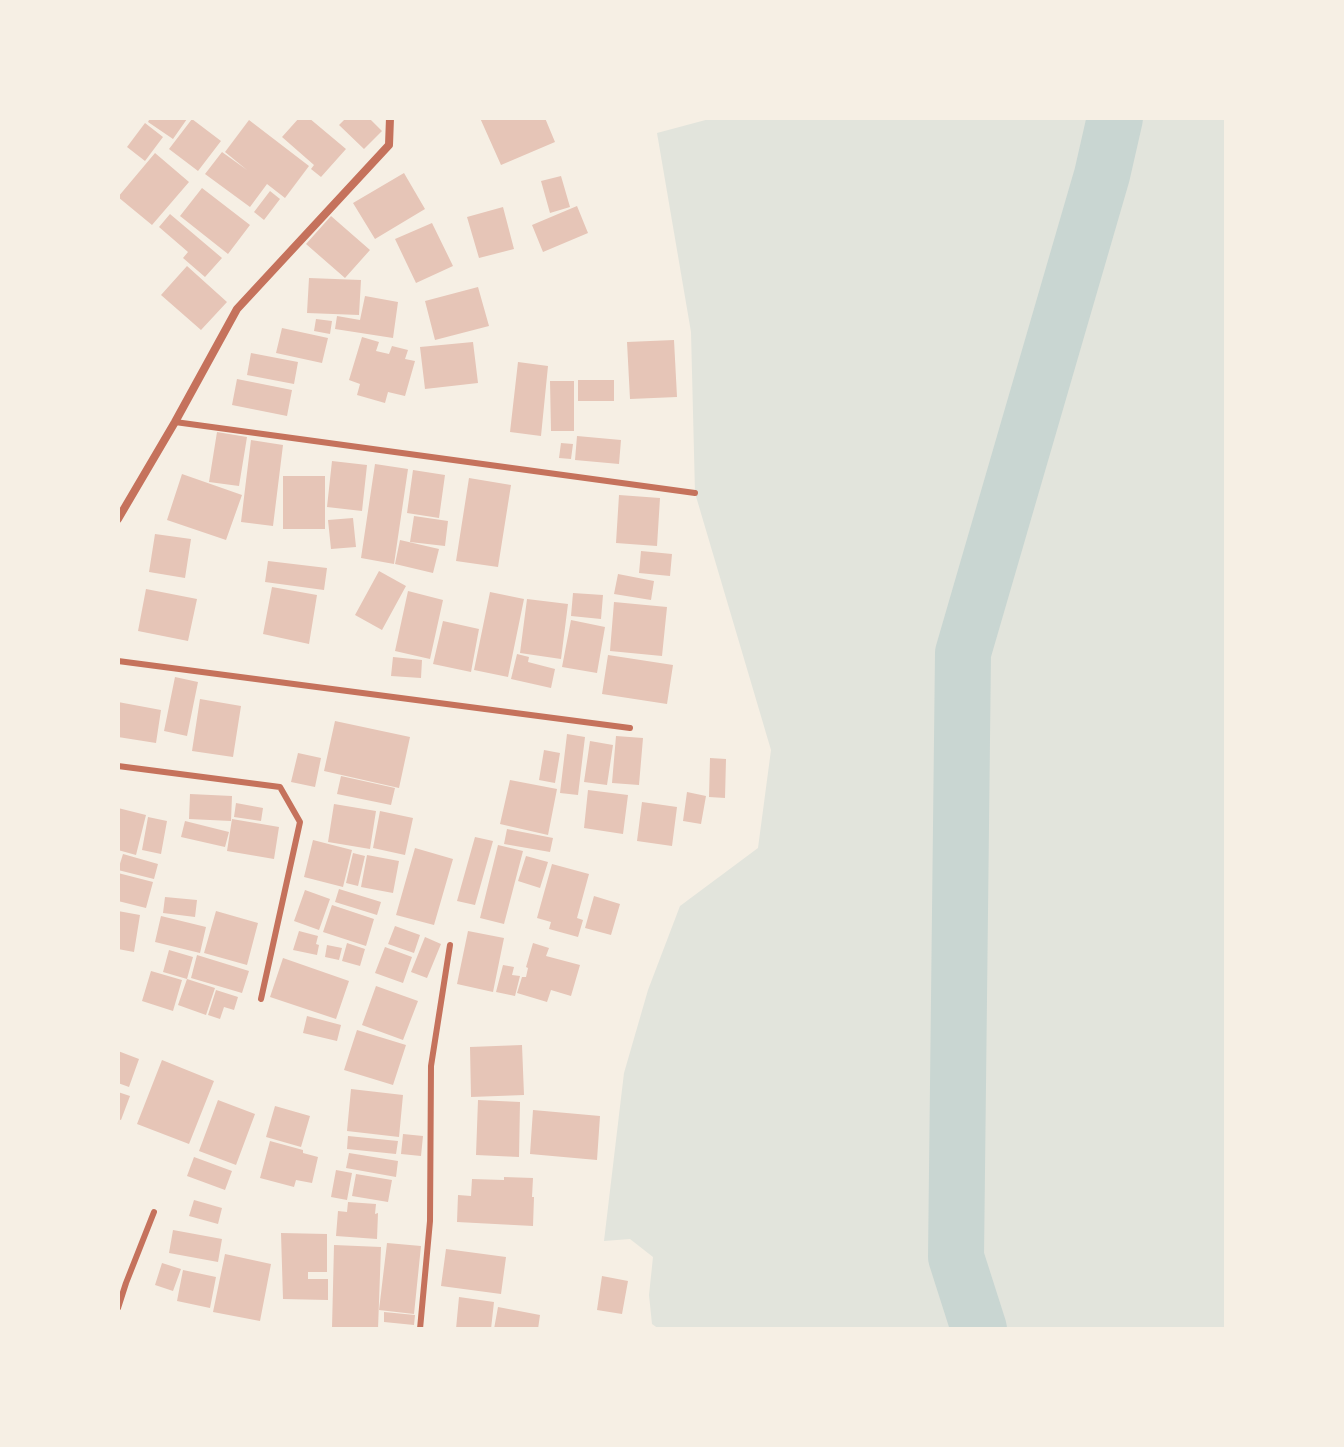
<!DOCTYPE html>
<style>
body{margin:0}
#map{position:relative;width:1344px;height:1447px;overflow:hidden;background:#f6efe4;font-family:"IBM Plex Sans",sans-serif}
canvas{display:block}
.frame{position:absolute;inset:0;border:120px solid #f6efe4;pointer-events:none}
</style>
<div id="map">
<canvas width="1344" height="1447"></canvas>
<div class="frame"></div>
</div>
<script>
const ctx = document.querySelector('canvas').getContext('2d');
ctx.lineJoin = 'round';
function fillPath(path, color) {
  ctx.fillStyle = color;
  ctx.fill(path, 'evenodd');
}
function strokePath(path, color, width, dash) {
  ctx.strokeStyle = color;
  ctx.lineWidth = width;
  ctx.lineCap = dash ? 'butt' : 'round';
  ctx.setLineDash(dash || []);
  ctx.stroke(path);
}
const green = new Path2D(`
 M713,118H1226V1329H659L652,1324L649,1295L653,1257L630,1239L604,1241L624,1073L648,990L680,906L758,848L771,750L695,493L691,332L657,133Z`);
const river = new Path2D(`
 M979,1329L956,1257L963,653L1102,175L1115,118`);
const building = new Path2D(`
 M150,118H186L187,119L173,139L148,122Z
 M299,118H309L346,149L321,177L311,169L314,165L282,137Z
 M346,118H369L382,131L364,149L339,125Z
 M480,118H545L555,142L501,165Z
 M192,119L221,141L198,171L169,149Z
 M249,120L309,166L285,198L267,184L250,207L205,174L222,152L247,170L225,152Z
 M145,123L163,137L145,161L127,147Z
 M155,153L189,182L152,225L118,197Z
 M404,173L425,209L375,239L353,203Z
 M561,176L570,207L550,213L541,181Z
 M202,188L250,225L228,254L180,216Z
 M270,191L280,199L264,220L254,212Z
 M577,206L588,233L543,252L532,225Z
 M503,207L514,249L479,258L467,217Z
 M170,214L222,258L205,277L183,258L188,252L159,227Z
 M331,216L370,250L345,278L306,244Z
 M432,223L453,266L416,283L395,239Z
 M187,266L227,302L201,330L161,295Z
 M309,278L361,280L359,315L307,313Z
 M478,287L489,326L435,340L425,301Z
 M365,296L398,302L393,338L335,329L337,316L360,320Z
 M316,319L332,321L330,334L314,331Z
 M282,328L328,338L322,363L276,353Z
 M362,337L379,342L376,351L389,354L392,346L408,350L405,359L415,361L405,396L388,392L385,403L357,395L360,384L349,380Z
 M674,340L677,397L630,399L627,342Z
 M473,342L478,383L425,389L420,347Z
 M251,353L298,362L294,384L247,375Z
 M518,362L548,366L541,436L510,432Z
 M237,379L292,390L287,416L232,405Z
 M578,380H614V401H578Z
 M550,381H574V431H551Z
 M217,432L247,437L239,486L209,482Z
 M577,436L621,440L619,464L575,460Z
 M251,440L283,445L273,526L241,522Z
 M561,443L573,444L571,459L559,458Z
 M332,461L367,465L362,511L327,507Z
 M375,464L408,469L394,564L361,558Z
 M413,470L445,475L439,518L407,513Z
 M182,474L242,495L226,540L167,520Z
 M283,476H325V529H283Z
 M469,478L511,485L498,567L456,561Z
 M619,495L660,498L657,546L616,543Z
 M414,516L448,521L445,546L410,542Z
 M353,518L356,547L331,549L328,520Z
 M155,534L191,539L185,578L149,572Z
 M400,540L439,549L433,573L395,564Z
 M641,551L672,554L670,576L639,573Z
 M268,561L327,568L324,590L265,582Z
 M379,571L406,586L382,630L355,615Z
 M618,574L654,581L651,600L614,594Z
 M272,587L317,595L309,644L263,634Z
 M146,589L197,599L188,641L138,631Z
 M408,591L443,600L430,659L395,651Z
 M490,592L524,599L508,677L474,670Z
 M573,593L603,595L601,619L571,616Z
 M527,599L568,604L561,659L520,653Z
 M614,602L667,607L662,656L610,651Z
 M571,620L605,627L597,673L562,667Z
 M443,621L479,629L471,672L433,664Z
 M517,654L529,657L528,662L555,669L551,688L511,679Z
 M608,655L673,665L667,704L602,694Z
 M393,657L422,660L421,678L391,676Z
 M175,677L198,682L187,736L164,731Z
 M200,699L241,706L233,757L192,751Z
 M118,702L161,710L156,743L118,737Z
 M335,721L410,737L399,788L324,771Z
 M567,734L585,737L578,795L560,793Z
 M616,736L643,738L639,785L612,783Z
 M590,741L613,745L607,785L584,782Z
 M544,750L560,753L555,783L539,780Z
 M298,753L321,758L315,787L291,782Z
 M710,758L726,759L725,798L709,797Z
 M341,776L395,788L391,805L337,794Z
 M510,780L557,789L548,835L500,824Z
 M588,790L628,795L623,834L584,828Z
 M687,792L706,796L701,824L683,821Z
 M190,794L232,796L231,821L189,819Z
 M642,802L677,807L672,846L637,841Z
 M236,803L263,808L261,821L234,817Z
 M334,804L376,811L370,849L328,842Z
 M118,808L146,815L136,855L118,850Z
 M380,811L413,818L405,855L373,848Z
 M148,817L167,821L161,854L142,850Z
 M232,819L279,827L274,859L227,851Z
 M185,821L229,832L225,847L181,837Z
 M507,829L553,838L550,852L504,844Z
 M475,837L493,841L475,905L457,901Z
 M313,840L352,850L343,887L304,877Z
 M498,845L523,851L504,924L480,918Z
 M415,848L453,859L434,925L396,915Z
 M353,853L365,856L358,886L346,883Z
 M123,854L158,864L154,879L118,870Z
 M367,855L399,861L393,893L361,887Z
 M526,856L548,862L540,888L518,881Z
 M552,864L589,874L577,918L583,920L578,937L549,929L551,922L537,918Z
 M118,873L153,882L146,908L118,901Z
 M339,889L381,902L377,915L335,902Z
 M305,890L330,899L319,930L294,921Z
 M594,896L620,904L611,935L585,928Z
 M165,897L197,900L195,917L163,913Z
 M332,905L374,919L366,946L323,932Z
 M118,911L140,915L134,952L118,949Z
 M216,911L258,923L247,965L204,953Z
 M161,916L206,927L200,953L155,942Z
 M395,926L420,935L414,953L388,944Z
 M299,931L318,936L316,944L319,945L317,955L293,950Z
 M468,931L504,938L493,992L457,984Z
 M425,937L441,944L427,978L411,972Z
 M347,943L365,949L360,966L342,961Z
 M533,943L549,948L546,956L580,965L571,996L551,990L547,1002L517,993L522,977H526L528,968L526,967Z
 M327,945L342,948L339,960L325,957Z
 M385,947L412,957L403,983L375,973Z
 M169,950L193,957L187,979L163,972Z
 M197,955L249,971L242,993L191,978Z
 M283,958L349,981L336,1019L270,997Z
 M503,965L514,967L512,975L520,976L515,996L496,992Z
 M151,971L182,980L173,1011L142,1001Z
 M187,979L215,988L206,1015L178,1005Z
 M376,986L418,1001L403,1040L362,1025Z
 M216,990L238,997L234,1010L224,1007L220,1019L208,1015Z
 M307,1016L341,1025L337,1041L303,1033Z
 M357,1030L406,1045L393,1085L344,1070Z
 M522,1045L524,1095L471,1097L470,1047Z
 M118,1051L139,1059L129,1087L118,1083Z
 M162,1060L214,1081L189,1144L137,1124Z
 M351,1089L403,1095L399,1137L347,1131Z
 M118,1092L130,1096L121,1120L118,1119Z
 M218,1100L255,1114L236,1165L199,1151Z
 M478,1100L520,1102L519,1157L476,1155Z
 M275,1106L310,1116L301,1147L266,1137Z
 M533,1110L600,1116L597,1160L530,1154Z
 M403,1134L423,1136L421,1156L401,1154Z
 M348,1136L398,1141L396,1154L347,1149Z
 M270,1141L303,1150V1153L318,1157L312,1183L296,1180L294,1187L260,1178Z
 M349,1153L398,1161L396,1177L346,1168Z
 M194,1157L232,1171L225,1190L187,1176Z
 M336,1170L352,1173L347,1200L331,1197Z
 M356,1174L392,1180L388,1202L352,1196Z
 M504,1177L533,1178L532,1197H534L533,1226L457,1222L458,1195L471,1196L472,1179L504,1180Z
 M194,1200L222,1208L218,1224L189,1216Z
 M348,1202L376,1204L375,1214L378,1213L377,1239L336,1236L338,1211L347,1212Z
 M173,1230L222,1239L218,1262L169,1253Z
 M281,1233L327,1234V1272H308V1279H328V1300L283,1299Z
 M387,1243L421,1246L414,1314L379,1310Z
 M334,1245L381,1247L378,1329L332,1328Z
 M446,1249L506,1257L501,1294L441,1286Z
 M225,1254L271,1264L260,1321L213,1312Z
 M162,1263L181,1269L173,1291L155,1285Z
 M183,1270L216,1277L210,1308L177,1301Z
 M602,1276L628,1281L622,1314L597,1310Z
 M459,1297L494,1302L491,1329H456Z
 M498,1307L540,1315L538,1329H494Z
 M384,1312L415,1315L414,1325L384,1322Z`);
const service = new Path2D(`
 M175,422L695,493
 M118,661L630,728
 M118,766L280,787L300,822L261,999
 M118,1308L126,1283L154,1212
 M420,1329L430,1221L431,1066L450,945`);
const minor = new Path2D(`
 M118,519L175,422L237,309L389,145L390,118`);
fillPath(green, '#e2e4dc');
strokePath(river, '#c9d6d2', 56);
fillPath(building, '#e6c5b7');
strokePath(service, '#c5725c', 6);
strokePath(minor, '#c5725c', 8);
</script>
